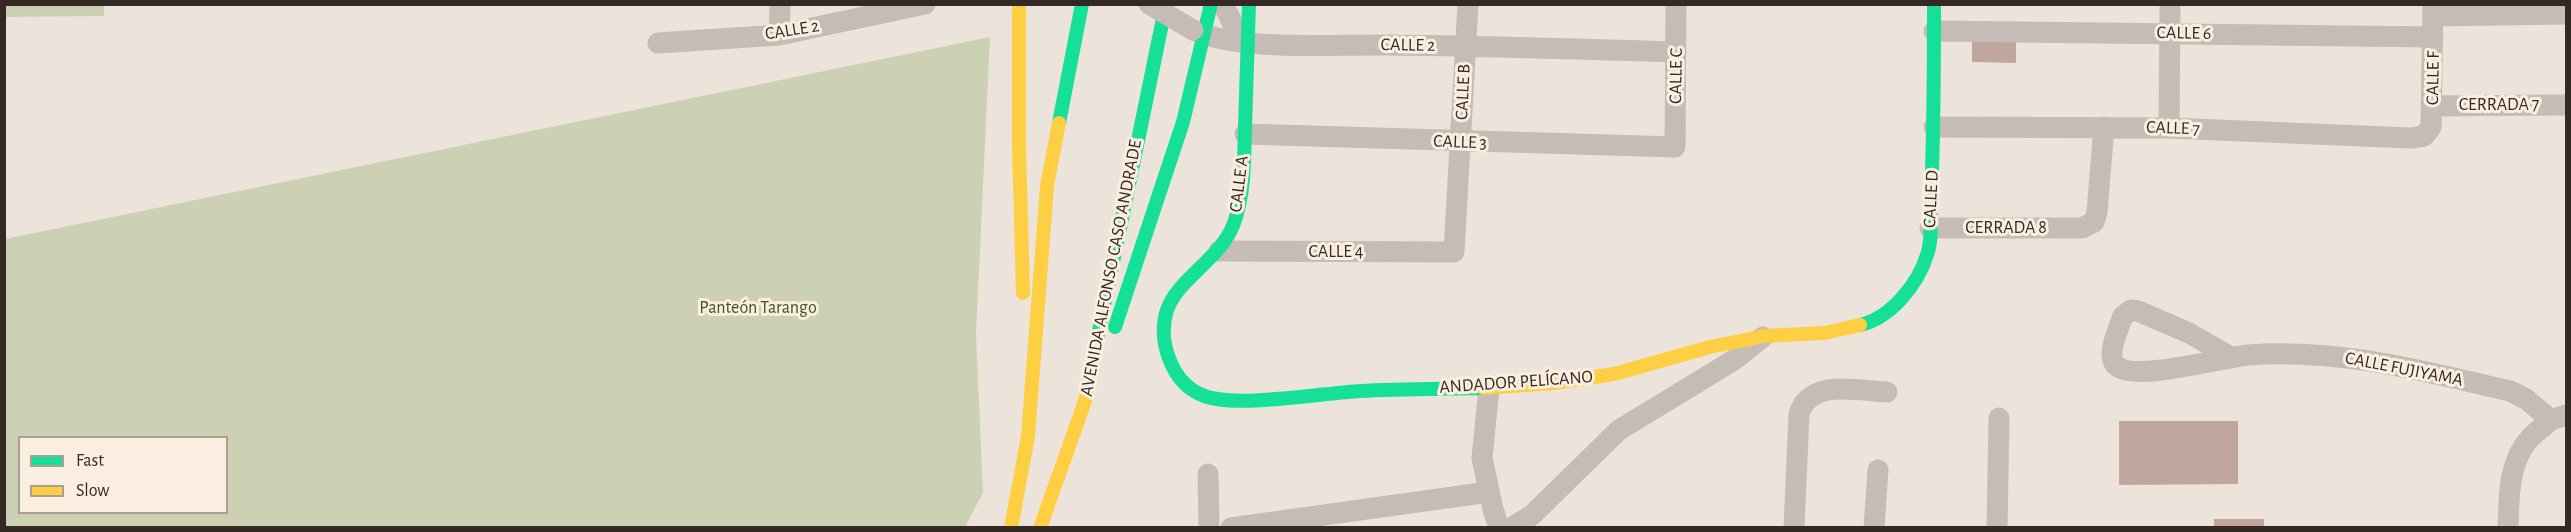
<!DOCTYPE html>
<meta charset="utf-8">
<style>
body{margin:0}
#map{position:relative;width:2571px;height:532px;overflow:hidden;background:#ece4db;font-family:"Alegreya Sans",sans-serif}
canvas{display:block}
.frame{position:absolute;inset:0;border:6px solid #342924;pointer-events:none}
.legend{position:absolute;left:18px;top:436px;width:210px;height:78px;box-sizing:border-box;background:#faeee1;border:2px solid #ab9f95;margin:0;padding:8px 10px;list-style:none;font-size:18px;color:#342924}
.legend li{display:flex;align-items:center;gap:12px;height:30px}
.legend b{width:30px;border:2px solid #ab9f95}
</style>
<div id="map">
<canvas width="2571" height="532"></canvas>
<div class="frame"></div>
<ul class="legend">
<li><b style="height:8px;background:#16e098"></b>Fast</li>
<li><b style="height:8px;background:#ffcf43"></b>Slow</li>
</ul>
</div>
<script>
const ctx = document.querySelector('canvas').getContext('2d');
ctx.lineJoin = 'round';
function fillPath(path, color) {
  ctx.fillStyle = color;
  ctx.fill(path, 'evenodd');
}
function strokePath(path, color, width, dash) {
  ctx.strokeStyle = color;
  ctx.lineWidth = width;
  ctx.lineCap = dash ? 'butt' : 'round';
  ctx.setLineDash(dash || []);
  ctx.stroke(path);
}
function write(font, color, halo, rows, align = 'center') {
  ctx.font = font + ' "Alegreya Sans",sans-serif';
  ctx.lineWidth = 6;
  ctx.setLineDash([]);
  ctx.textBaseline = 'middle';
  ctx.strokeStyle = halo;
  ctx.fillStyle = color;
  for (const [text, x, y, turn = 0] of rows) {
    ctx.save();
    ctx.translate(x, y);
    ctx.rotate((+turn || 0) * Math.PI / 180);
    ctx.textAlign = isNaN(turn) ? turn : align;
    if (halo) ctx.strokeText(text, 0, 0);
    ctx.fillText(text, 0, 0);
    ctx.restore();
  }
}
const green = new Path2D(`
 M4,5H104V16L5,17Z
 M990,37L976,334L983,493L965,527H5V239ZM20,438H226V512H20Z`);
const building = new Path2D(`
 M1972,38H2016V63L1972,62Z
 M2119,421H2238V484L2119,485Z
 M2214,519H2264V528H2214Z`);
const street = new Path2D(`
 M1223,4L1236,30L1246,43
 M2433,16L2566,14
 M1193,30C1241,52 1333,44 1388,45C1484,46 1580,49 1676,52
 M1934,31L2433,37
 M779,35L780,4
 M658,43L779,35L925,4
 M2432,106L2566,105
 M1934,127L2169,128L2411,138L2424,136L2431,127L2433,4
 M2169,128L2170,4
 M1245,134L1675,147L1676,4
 M1930,228H2082L2094,222L2097,212L2104,127
 M1219,251L1454,252L1468,4
 M2231,357L2189,333L2138,311L2131,310L2123,316C2119,328 2104,358 2118,367C2137,381 2221,358 2248,355C2339,348 2422,371 2510,391L2526,399L2551,420L2566,415
 M1489,388L1482,458L1493,509L1499,528
 M1208,474L1209,528
 M1231,528L1489,492
 M1511,528L1532,515L1619,430L1734,360L1763,337
 M1794,528L1799,414C1810,378 1858,391 1887,392
 M1874,528L1878,470
 M1997,528L1999,418
 M2508,528C2509,498 2508,462 2530,438C2536,432 2544,426 2551,420`);
const fast = new Path2D(`
 M1249,4C1248,45 1246,86 1245,127C1244,157 1245,187 1236,217C1225,258 1180,275 1167,310C1157,341 1172,383 1202,395C1233,409 1323,393 1360,391C1401,389 1442,389 1483,388
 M1059,123L1082,4
 M1860,325C1891,318 1918,284 1927,255C1933,238 1930,214 1931,196C1934,132 1934,68 1934,4
 M1115,327L1183,122L1211,4
 M1095,350L1166,4`);
const slow = new Path2D(`
 M1019,4V146L1023,293
 M1483,388L1554,383L1614,374L1710,347L1764,336L1824,333L1860,325
 M1011,528L1028,436L1047,186L1059,123
 M1040,528L1085,401L1095,350`);
const streetBridge = new Path2D(`
 M1149,4L1193,30`);
const streetNames = [
 ["CALLE 2",792,30,-9],
 ["CALLE 6",2184,33,1],
 ["CALLE 2",1408,45,1],
 ["CALLE C",1676,76,-89],
 ["CALLE F",2433,78,-89],
 ["CALLE B",1463,92,-87],
 ["CERRADA 7",2499,105],
 ["CALLE 7",2173,128,2],
 ["CALLE 3",1460,142,2],
 ["CALLE A",1239,184,-83],
 ["CALLE D",1931,199,-87],
 ["CERRADA 8",2006,228],
 ["CALLE 4",1336,252],
 ["AVENIDA ALFONSO CASO ANDRADE",1111,268,-79],
 ["CALLE FUJIYAMA",2404,369,11],
 ["ANDADOR PELÍCANO",1516,382,-4]
];
const parkNames = [
 ["Panteón Tarango",758,308]
];
fillPath(green, '#ccd1b4');
fillPath(building, '#c0a69c');
strokePath(street, '#c4bcb5', 21);
strokePath(fast, '#16e098', 14);
strokePath(slow, '#ffcf43', 14);
strokePath(streetBridge, '#c4bcb5', 21);
write('18px', '#342924', '#faeee1', streetNames);
write('18px', '#435327', '#faeee1', parkNames);
</script>
